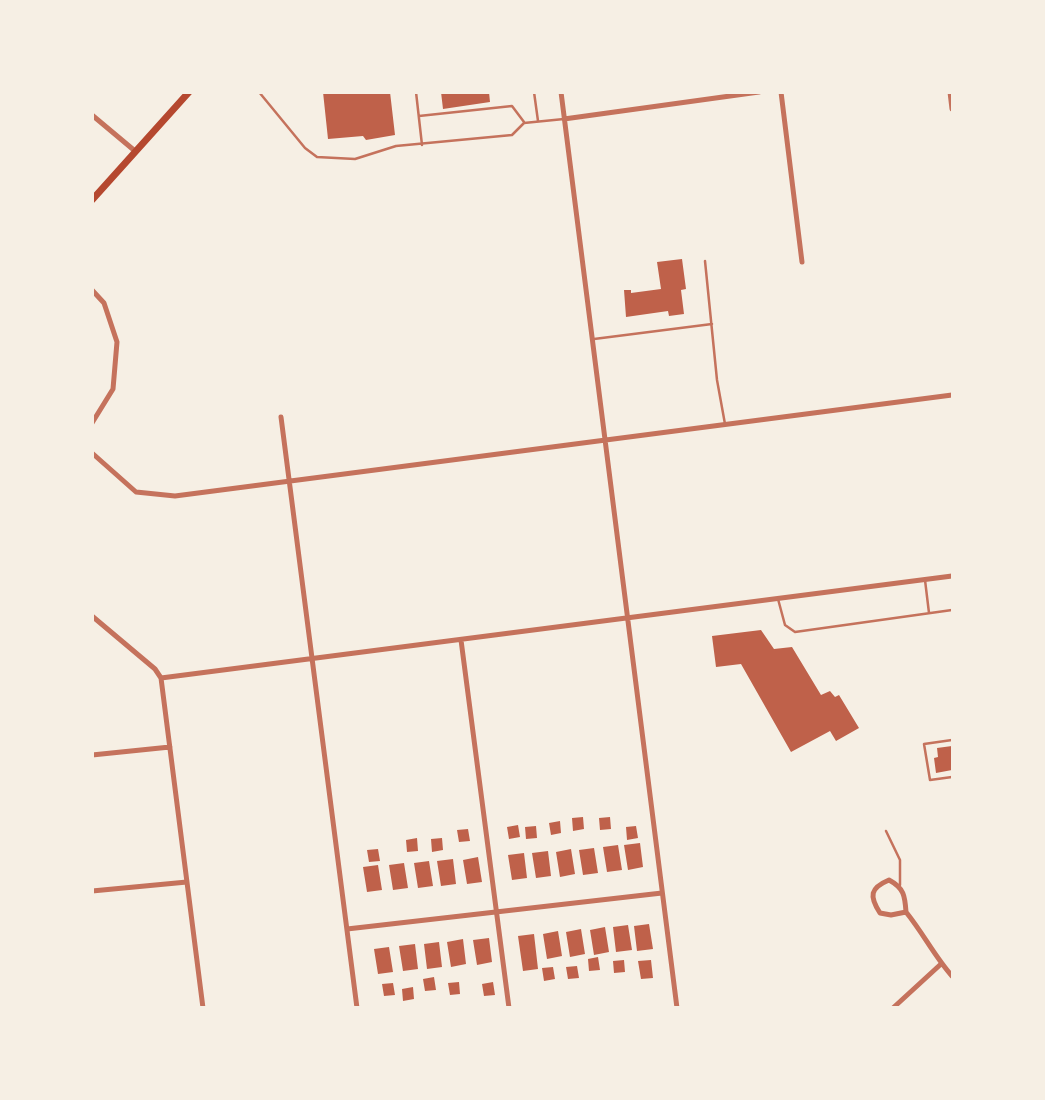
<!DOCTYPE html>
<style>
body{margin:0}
#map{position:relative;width:1045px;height:1100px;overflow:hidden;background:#f6efe4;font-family:"Nunito Sans",sans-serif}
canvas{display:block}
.frame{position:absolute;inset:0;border:94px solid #f6efe4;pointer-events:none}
</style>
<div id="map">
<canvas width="1045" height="1100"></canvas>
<div class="frame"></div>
</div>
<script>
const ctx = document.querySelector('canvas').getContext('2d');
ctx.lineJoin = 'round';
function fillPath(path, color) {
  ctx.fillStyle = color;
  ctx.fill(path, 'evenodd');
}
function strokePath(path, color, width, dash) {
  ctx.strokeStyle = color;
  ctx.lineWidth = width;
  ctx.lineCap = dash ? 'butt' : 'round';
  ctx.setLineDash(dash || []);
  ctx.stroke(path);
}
const building = new Path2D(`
 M323,92H390L395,135L366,140L363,136L328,139Z
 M441,92H489L490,102L443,109Z
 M682,259L686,289L681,290L684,314L669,316L668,311L626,317L624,290H631V293L661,289L657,262Z
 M761,630L774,649L792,647L821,695L830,691L835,697L839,695L859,728L836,741L830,731L791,752L741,664L716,667L712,636Z
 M952,746V770L936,773L934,758L938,757L937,748Z
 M583,817L584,829L573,831L572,818Z
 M610,817L611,829L600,830L599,818Z
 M560,821L561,833L551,835L549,823Z
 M518,825L520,837L509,839L507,827Z
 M536,826L537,838L526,839L525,827Z
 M636,826L638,838L627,840L626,827Z
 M468,829L470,841L459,842L457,830Z
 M417,838L418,851L407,852L406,840Z
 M442,838L443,850L432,852L431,839Z
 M640,843L643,867L628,870L624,845Z
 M618,845L622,870L607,872L603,847Z
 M594,848L598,873L583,875L579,850Z
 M378,849L380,861L369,862L367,850Z
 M571,849L575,874L560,877L556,852Z
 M548,851L551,876L536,878L532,853Z
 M524,853L527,878L512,880L508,855Z
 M478,857L482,882L467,884L463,860Z
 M453,859L456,884L441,886L437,861Z
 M429,861L433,886L418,888L414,863Z
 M404,863L408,888L393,890L389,865Z
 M378,865L382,890L367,892L363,867Z
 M649,924L653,949L637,951L634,926Z
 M628,925L632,950L616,952L613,927Z
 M605,927L609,952L594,955L590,930Z
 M581,929L585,954L570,957L566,932Z
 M558,931L562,956L547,959L543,934Z
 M534,934L538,969L523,971L518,936Z
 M489,938L492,962L477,965L473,940Z
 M463,939L466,964L451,967L447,942Z
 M439,942L442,967L427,969L424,944Z
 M415,944L418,969L403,971L399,946Z
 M389,947L393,972L378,974L374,949Z
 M598,957L600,970L589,971L588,959Z
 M624,960L625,972L614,973L613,961Z
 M651,960L653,978L641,979L638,961Z
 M577,966L579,978L568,979L566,967Z
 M553,967L555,979L544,981L542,968Z
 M434,977L436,990L425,991L423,979Z
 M459,982L460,994L450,995L448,983Z
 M493,982L495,995L484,996L482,984Z
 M393,983L395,995L384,996L382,984Z
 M413,987L414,999L403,1001L402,989Z`);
const service = new Path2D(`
 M259,92L305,148L317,157L355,159L396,146L512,135L524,123L564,119
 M416,92L422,145
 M534,92L538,121
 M419,116L512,106L524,122
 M705,261L717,380L725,424
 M594,339L712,324
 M925,580L929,613
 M778,599L785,625L795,632L952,610
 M952,740L924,744L930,780L952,777
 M886,831L900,860V885`);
const minor = new Path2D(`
 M561,92L677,1008
 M781,92L802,262
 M950,92L952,109
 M92,115L135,151
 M564,119L759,92
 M92,290L104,303L117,342L113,389L92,423
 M281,417L357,1008
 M92,453L136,492L175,496L952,395
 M92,616L155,669L161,678L203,1008
 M461,640L509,1008
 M161,678L952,576
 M92,755L170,747
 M889,880C904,888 905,896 906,912L891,915L880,913C869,896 870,888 889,880Z
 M92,891L187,882
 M906,912C923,933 935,957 952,976
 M347,929L662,893
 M893,1008L941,964`);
const secondary = new Path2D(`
 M92,200L189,92`);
fillPath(building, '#bf614a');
strokePath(service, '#c5725c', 2.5);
strokePath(minor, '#c5725c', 5);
strokePath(secondary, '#b5482f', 7);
</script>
